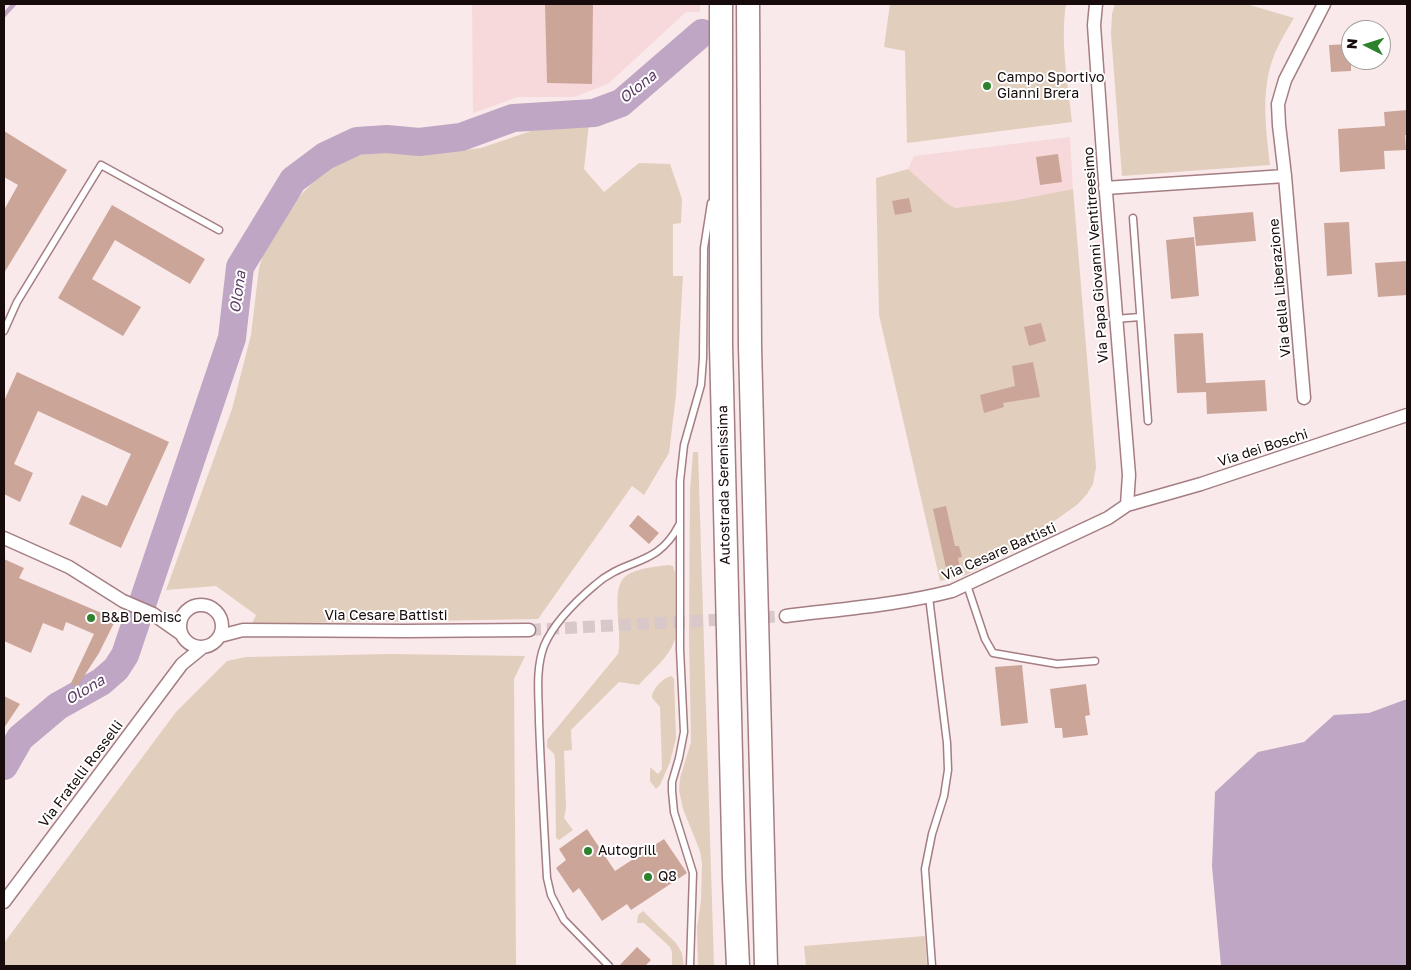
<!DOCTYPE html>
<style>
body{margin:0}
#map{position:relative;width:1411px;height:970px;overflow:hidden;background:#fae9ea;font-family:"Golos Text",sans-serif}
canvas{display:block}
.frame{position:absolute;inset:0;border:5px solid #180b0c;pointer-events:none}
.north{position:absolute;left:1341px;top:20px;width:50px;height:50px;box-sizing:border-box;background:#fff;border:1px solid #a39d9e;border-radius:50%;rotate:275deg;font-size:14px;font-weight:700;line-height:20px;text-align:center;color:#180b0c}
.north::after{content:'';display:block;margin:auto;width:18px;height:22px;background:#2e812d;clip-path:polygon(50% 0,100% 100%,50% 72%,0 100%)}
</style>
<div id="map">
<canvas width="1411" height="970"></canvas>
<div class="frame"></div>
<div class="north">N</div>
</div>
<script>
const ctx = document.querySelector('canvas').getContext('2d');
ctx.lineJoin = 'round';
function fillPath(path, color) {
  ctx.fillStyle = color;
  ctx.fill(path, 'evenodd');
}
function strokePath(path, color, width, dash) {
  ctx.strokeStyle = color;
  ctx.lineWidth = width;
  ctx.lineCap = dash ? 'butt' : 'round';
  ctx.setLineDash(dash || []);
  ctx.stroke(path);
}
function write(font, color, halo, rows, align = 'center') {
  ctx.font = font + ' "Golos Text",sans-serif';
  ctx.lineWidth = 4;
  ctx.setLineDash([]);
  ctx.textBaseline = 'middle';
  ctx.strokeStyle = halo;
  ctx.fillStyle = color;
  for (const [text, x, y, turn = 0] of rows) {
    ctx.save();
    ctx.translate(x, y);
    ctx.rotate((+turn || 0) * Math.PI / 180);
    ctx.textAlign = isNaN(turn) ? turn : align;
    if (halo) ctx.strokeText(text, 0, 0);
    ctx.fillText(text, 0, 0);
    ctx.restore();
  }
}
const built = new Path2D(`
 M472,4H700V12H686L608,84L574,97H518L473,113Z
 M1070,137L1073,189L1011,201L955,208L946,203L908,169L914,156Z`);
const green = new Path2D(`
 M890,4H1066C1060,42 1068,84 1072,122L907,143L905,51L884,47Z
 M1115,4H1246L1294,18C1287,30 1280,41 1275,53C1260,89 1266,127 1270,165L1122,176L1111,34L1112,14Z
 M589,124L584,169L604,192L639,163L670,164L682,199L681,223L673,224V276H683L676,395L669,453L644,495L632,486L538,619L252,624L256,615L216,586L166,590L232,409L251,335L259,268L266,244L295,201L321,174L351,156L390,152L435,153L481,148L531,131Z
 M908,169L946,203L955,208L1011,201L1073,189L1096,467L1093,484L1087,494L1078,504L1028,540L966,575L940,581L879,315L876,178Z
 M693,452H698L714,966H698L697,927L701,900L702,864L700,851L683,809L679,790L680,778L691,742L689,636L690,490Z
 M669,565L673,566L675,573V639C670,657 651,671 639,685L619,682L571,730L572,750L564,751L566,808L564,818L573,830L559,840L556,838L555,758L554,754L547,747V740L618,654C620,647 619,639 619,631C616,579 613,571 669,565Z
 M391,654L525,656L514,679L516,964L518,966H4V943L176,712L227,661L246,657Z
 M671,676L674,679L676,738L670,762L660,785L656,789L650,781V767L658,774L662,769L660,707L652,698C652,689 663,678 671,676Z
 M643,911L676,943L682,953L684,966H672V952L670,947L644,923H637L638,915Z
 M925,936L927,966H806L804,946Z`);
const water = new Path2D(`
 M1407,699V966H1221L1212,866L1215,792L1258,752L1304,742L1334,715L1369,713Z`);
const stream = new Path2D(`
 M4,15L14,4`);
const river = new Path2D(`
 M4,766L20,738L58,706L101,682L116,669L125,655L232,338L240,267L293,180L325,156L357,141L387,139L419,142L461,137L513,118L594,113L621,103L702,33`);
const building = new Path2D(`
 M545,4H593L592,84L547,83Z
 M1351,44V71L1331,72L1329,45Z
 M1407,110V135H1405L1406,150L1384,151L1385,169L1340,172L1338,129L1385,126L1384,112Z
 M4,131L67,170L4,273V210L18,185L4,177Z
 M1058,154L1062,182L1040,185L1036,157Z
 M909,198L912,212L895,215L892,201Z
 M112,205L205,259L190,284L115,240L92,279L141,307L123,336L58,298Z
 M1253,212L1256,241L1196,246L1193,217Z
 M1349,222L1352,274L1327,276L1324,223Z
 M1194,237L1199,296L1171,299L1166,240Z
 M1407,261V295L1378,297L1375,263Z
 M1041,323L1046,341L1029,346L1024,327Z
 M1203,333L1206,383L1265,380L1267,411L1207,414L1206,392L1177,393L1174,334Z
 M1033,362L1040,397L1003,403L1004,407L984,413L980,395L1015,386L1012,366Z
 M17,372L169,442L121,548L69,524L82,495L107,506L131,454L38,411L14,464L33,473L20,502L4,494V401Z
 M946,506L955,546H959L962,557L958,558L961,574L948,577L933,509Z
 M638,515L659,533L649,544L629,526Z
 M4,559L24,568L19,578L104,614L105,612L117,617L99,653L77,687L71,683L94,634L66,622L63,631L43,623L31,653L4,641Z
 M1022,665L1028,723L1001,726L995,667Z
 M1086,684L1090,715L1085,716L1088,735L1063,738L1062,728H1055L1050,689Z
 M4,696L20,704L4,728Z
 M587,829L615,871L664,839L687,873L631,910L627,904L602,921L579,888L573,893L556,868L566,860L559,849Z
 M637,947L651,960L645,966H619Z`);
const streetTunnel = new Path2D(`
 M529,630L786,616`);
const lane = new Path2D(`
 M1133,218L1148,421
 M1115,319L1140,317
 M4,331L17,302L101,165L219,230
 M967,585L985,639L993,653L1057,664L1095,661
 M929,597L947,743L948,770L944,796L932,834L925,869L932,966
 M609,966L564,920L551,895L547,878C544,826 541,773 539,721C539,697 535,670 544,646C554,622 576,601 595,585C626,557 657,568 679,525
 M690,966L693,873L674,812L672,791V782L679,758L684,732L680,649V481L684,445L701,385L703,358L704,248L711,203`);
const street = new Path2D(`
 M1096,4L1094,25L1104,168L1129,475L1127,505
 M1105,188L1285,176
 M1304,398L1285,176L1279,125L1278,104L1285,80L1324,4
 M4,538L69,567L123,601L153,614L180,633
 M180 626a21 21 0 1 1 42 0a21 21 0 1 1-42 0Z
 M786,616C842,609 898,605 952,591L1108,518L1127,505L1201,484L1407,415
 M220,636L243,630L405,631L529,630
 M4,902L182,664L203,647`);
const highway = new Path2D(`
 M721,4V345L734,879L738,966
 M748,4L750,346L766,966`);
const markers = [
 [987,86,5,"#2e812d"],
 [91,618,5,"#2e812d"],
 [588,851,5,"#2e812d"],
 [648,877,5,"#2e812d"]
];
const poiNames = [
 ["Campo Sportivo",997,78],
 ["Gianni Brera",997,94],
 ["B&B Demisc",101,618],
 ["Autogrill",598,851],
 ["Q8",658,877]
];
const streetNames = [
 ["Via Papa Giovanni Ventitreesimo",1096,255,-94],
 ["Via della Liberazione",1280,288,-95],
 ["Via dei Boschi",1263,448,-18],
 ["Autostrada Serenissima",724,485,-91],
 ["Via Cesare Battisti",999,552,-24],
 ["Via Cesare Battisti",386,616],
 ["Via Fratelli Rosselli",81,774,-53]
];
const waterNames = [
 ["Olona",638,87,-39],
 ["Olona",238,292,-82],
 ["Olona",85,690,-31]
];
fillPath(built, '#f8d9db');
fillPath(green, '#e2cebc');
fillPath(water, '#bea6c4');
strokePath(stream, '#bea6c4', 4.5);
strokePath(river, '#bea6c4', 28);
fillPath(building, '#cca599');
strokePath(streetTunnel, '#d8c8c9', 12, [12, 6]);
strokePath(lane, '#a47e82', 9);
strokePath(street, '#a47e82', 15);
strokePath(highway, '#a47e82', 25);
strokePath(lane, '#fff', 6);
strokePath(street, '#fff', 12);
strokePath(highway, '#fff', 22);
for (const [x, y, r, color] of markers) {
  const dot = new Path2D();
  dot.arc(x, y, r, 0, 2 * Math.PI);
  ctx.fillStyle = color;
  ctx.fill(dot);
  strokePath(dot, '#fff', 2);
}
write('14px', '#180b0c', '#fff', poiNames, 'left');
write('14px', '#180b0c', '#fff', streetNames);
write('italic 15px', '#5b3a63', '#fff', waterNames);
</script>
